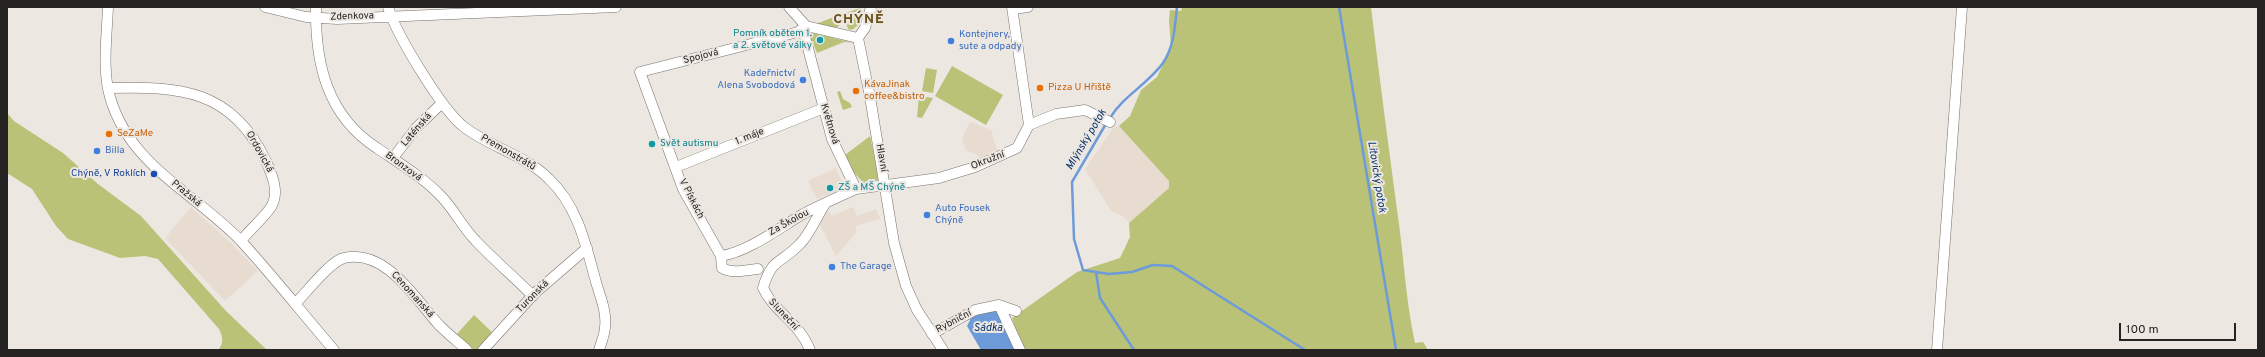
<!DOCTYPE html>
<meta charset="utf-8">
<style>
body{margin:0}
#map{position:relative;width:2265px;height:357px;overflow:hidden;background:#ede7e2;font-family:Overpass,sans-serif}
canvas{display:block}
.frame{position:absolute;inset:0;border:8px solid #262422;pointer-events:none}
.scale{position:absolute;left:2119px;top:323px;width:117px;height:18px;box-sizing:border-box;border:2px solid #262422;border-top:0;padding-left:5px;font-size:12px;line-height:14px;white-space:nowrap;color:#262422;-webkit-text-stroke:3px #ede7e2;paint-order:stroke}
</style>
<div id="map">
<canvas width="2265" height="357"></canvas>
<div class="frame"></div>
<div class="scale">100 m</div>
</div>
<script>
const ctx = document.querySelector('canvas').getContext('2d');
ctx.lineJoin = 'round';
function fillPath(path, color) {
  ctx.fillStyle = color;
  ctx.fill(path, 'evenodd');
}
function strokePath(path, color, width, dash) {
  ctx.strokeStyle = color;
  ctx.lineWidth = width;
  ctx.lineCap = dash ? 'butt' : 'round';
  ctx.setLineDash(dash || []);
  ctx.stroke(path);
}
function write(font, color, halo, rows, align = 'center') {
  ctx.font = font + ' Overpass,sans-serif';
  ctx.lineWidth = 4;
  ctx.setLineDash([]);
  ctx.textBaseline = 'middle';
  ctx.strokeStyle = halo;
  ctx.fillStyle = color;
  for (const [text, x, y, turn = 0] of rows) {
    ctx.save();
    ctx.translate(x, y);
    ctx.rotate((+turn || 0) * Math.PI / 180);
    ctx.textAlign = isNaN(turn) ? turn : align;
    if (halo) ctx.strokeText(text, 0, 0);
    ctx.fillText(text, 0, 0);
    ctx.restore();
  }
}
const built = new Path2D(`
 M970,122L991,130L998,153L979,161L977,155L966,150L962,139Z
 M1119,126L1169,181V188L1129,223L1122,216L1111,211L1085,169L1114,127Z
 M836,168L844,188L817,199L808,181Z
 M191,207L230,242L258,271L225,301L165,238Z
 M853,207L857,216L876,209L880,219L855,226L857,232L836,256L818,221L828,210L832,216Z`);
const green = new Path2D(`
 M1182,7H1371C1379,75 1388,142 1397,210C1404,255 1405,297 1415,343L1423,342L1428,350H1023L1012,318L1077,272L1120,258L1130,237L1129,223L1169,188V181L1119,126L1130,116L1141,90L1157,77L1171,47L1169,21L1170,10L1181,11Z
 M860,8L863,21L852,30L848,29L843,14Z
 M834,17H836L839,26L834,29L813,25Z
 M809,32L853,43L844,42L817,53L812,41L809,40Z
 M952,66L1003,95L986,125L935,96Z
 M926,68L937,70L933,93L922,91Z
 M840,91L843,99L850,103L852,107L843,110L837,92Z
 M919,96L933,98L922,118L917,117Z
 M7,113L14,121L63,153L98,184L141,216L226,311L267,350H218C224,343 223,337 219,329L158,259L145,256L120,258L68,239L56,226L32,189L7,173Z
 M870,136L879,179L866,185L853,172L845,155Z
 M474,315L492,332L477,350H474L457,334Z`);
const water = new Path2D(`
 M994,309L999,313L1016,350H981L967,326L971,318L987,310Z`);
const stream = new Path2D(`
 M1339,7L1396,350
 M1110,118C1123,96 1148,84 1163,63C1174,47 1175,26 1177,7
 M1107,122L1072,182L1074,239L1083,270L1109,274L1132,272L1153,265L1172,266L1305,350
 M1096,272L1100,298L1134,350`);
const minor = new Path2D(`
 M108,7C107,33 103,63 108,89C124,163 193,191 241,241C273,276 303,314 334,350
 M265,7L306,17L337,19L616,7
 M316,7C315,63 327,116 377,148C399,163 421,176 440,195C454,209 462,227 476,241C494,260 514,277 533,296
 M388,7C396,34 442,110 464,127C490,147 525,155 549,179C578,206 586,246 596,282C600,296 607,312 605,327C605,334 601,343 599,350
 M789,7L806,26L858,38
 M1013,9L1028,7
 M806,26L805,37L832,139L856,189L939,178L975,167L1017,148L1029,125L1012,7
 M858,38L870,97L894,243L906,286L917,310L943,350
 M858,38L865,28L871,7
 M108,88C179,86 232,89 266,161C272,175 280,192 271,207C263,219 249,230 241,241
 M1029,125L1056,114L1085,110L1110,122
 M393,158L416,128L442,103
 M676,167L824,108
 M721,256C748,252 779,228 803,214C820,205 838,197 856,189
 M758,269C746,270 732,274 722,268L721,256L683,189L640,72L798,32L806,26
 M295,304C306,293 330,261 344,258C386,248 416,300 439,325C448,334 458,342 467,350
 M999,305L1020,350
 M932,334L975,310L999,305L1016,311
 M483,350L535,293L587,248
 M810,350C799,322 774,312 763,288C772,257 781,264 800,244C810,234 817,216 825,204
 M1937,350L1962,7`);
const markers = [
 [820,40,4,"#0f9aa8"],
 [951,41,4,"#3f7fe0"],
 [803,80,4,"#3f7fe0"],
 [1040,88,4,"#e8710a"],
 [856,91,4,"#e8710a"],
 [109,134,4,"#e8710a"],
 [652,144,4,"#0f9aa8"],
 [97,151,4,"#3f7fe0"],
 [154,174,4,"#1a4fb4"],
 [830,188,4,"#0f9aa8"],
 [927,215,4,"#3f7fe0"],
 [832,267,4,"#3f7fe0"]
];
const streetNames = [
 ["Zdenkova",352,17,-2],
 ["Spojová",701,57,-14],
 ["Květnová",829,124,73],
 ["Laténská",417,130,-49],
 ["1. máje",750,137,-22],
 ["Ordovická",259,152,61],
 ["Premonstrátů",508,153,30],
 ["Hlavní",881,158,80],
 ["Okružní",988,161,-21],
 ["Bronzová",403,167,36],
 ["Pražská",186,194,40],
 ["V Pískách",691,199,63],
 ["Za Školou",789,223,-29],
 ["Cenomanská",412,295,48],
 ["Turonská",533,297,-45],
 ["Sluneční",783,315,47],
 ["Rybniční",954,322,-28]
];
const cultureNames = [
 ["Pomník obětem 1.",812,34,"right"],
 ["a 2. světové války",812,46,"right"],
 ["Svět autismu",660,144],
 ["ZŠ a MŠ Chýně",838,188]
];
const shopNames = [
 ["Kontejnery,",959,35],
 ["sute a odpady",959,47],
 ["Kadeřnictví",795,74,"right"],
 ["Alena Svobodová",795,86,"right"],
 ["Billa",105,151],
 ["Auto Fousek",935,209],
 ["Chýně",935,221],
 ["The Garage",840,267]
];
const foodNames = [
 ["KávaJinak",864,85],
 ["coffee&bistro",864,97],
 ["Pizza U Hřiště",1048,88],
 ["SeZaMe",117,134]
];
const transitNames = [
 ["Chýně, V Roklích",146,174]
];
const waterNames = [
 ["Mlýnský potok",1087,140,-59],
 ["Litovický potok",1376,177,81],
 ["Sádka",988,329]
];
const districtNames = [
 ["CHÝNĚ",859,20]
];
fillPath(built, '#e8dcd1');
fillPath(green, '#bac278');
fillPath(water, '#6d9bd9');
strokePath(stream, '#6d9bd9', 2.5);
strokePath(minor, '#77726d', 11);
strokePath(minor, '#fff', 10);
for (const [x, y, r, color] of markers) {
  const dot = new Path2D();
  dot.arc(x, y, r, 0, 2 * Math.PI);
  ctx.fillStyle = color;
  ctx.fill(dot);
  strokePath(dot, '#ede7e2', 1.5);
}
write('10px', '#262422', '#ede7e2', streetNames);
write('10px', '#0d838f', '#ede7e2', cultureNames, 'left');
write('10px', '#366cbe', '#ede7e2', shopNames, 'left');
write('10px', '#c56008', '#ede7e2', foodNames, 'left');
write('10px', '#164399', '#ede7e2', transitNames, 'right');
write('italic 11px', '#05336b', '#ede7e2', waterNames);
ctx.letterSpacing = '1px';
write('bold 14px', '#685016', '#ede7e2', districtNames);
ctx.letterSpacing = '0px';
</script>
